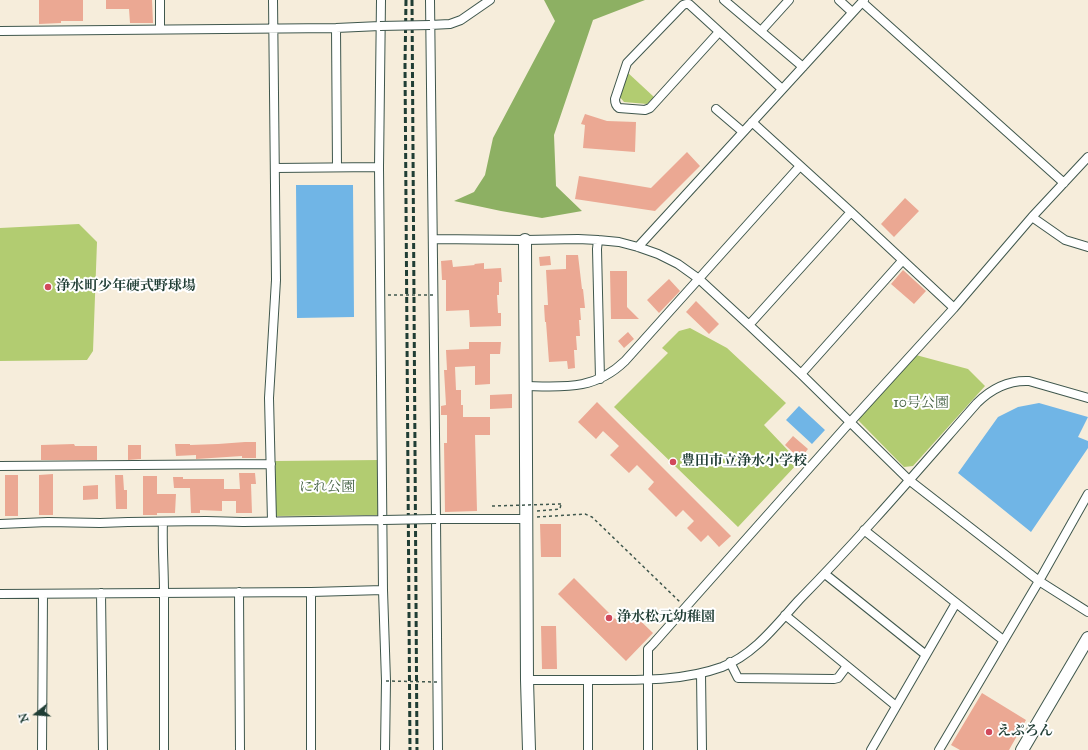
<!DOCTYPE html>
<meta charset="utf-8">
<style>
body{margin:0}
#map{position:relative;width:1088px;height:750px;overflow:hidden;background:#f6eddb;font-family:"IM FELL Great Primer",serif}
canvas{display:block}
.north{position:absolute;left:16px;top:694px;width:40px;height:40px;-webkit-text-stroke:3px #fff;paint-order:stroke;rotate:253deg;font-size:11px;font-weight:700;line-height:16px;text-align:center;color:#1f3d34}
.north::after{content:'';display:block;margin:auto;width:14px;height:18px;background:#1f3d34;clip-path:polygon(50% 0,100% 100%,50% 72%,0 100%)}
</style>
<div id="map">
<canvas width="1088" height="750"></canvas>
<div class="north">N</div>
</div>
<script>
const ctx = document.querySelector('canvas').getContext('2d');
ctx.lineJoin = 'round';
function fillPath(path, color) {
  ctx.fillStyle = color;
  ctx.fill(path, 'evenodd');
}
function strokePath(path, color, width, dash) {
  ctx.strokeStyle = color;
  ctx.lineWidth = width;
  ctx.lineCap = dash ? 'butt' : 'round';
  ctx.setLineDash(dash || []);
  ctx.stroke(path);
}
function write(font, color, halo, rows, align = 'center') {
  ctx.font = font + ' "IM FELL Great Primer","Noto Serif JP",serif';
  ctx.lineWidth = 4;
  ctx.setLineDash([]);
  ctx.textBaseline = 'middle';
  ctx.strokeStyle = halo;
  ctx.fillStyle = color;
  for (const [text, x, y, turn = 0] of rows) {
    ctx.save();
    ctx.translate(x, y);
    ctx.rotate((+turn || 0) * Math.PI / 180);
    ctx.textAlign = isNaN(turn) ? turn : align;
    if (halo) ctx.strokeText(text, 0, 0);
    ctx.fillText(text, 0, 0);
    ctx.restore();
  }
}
const green = new Path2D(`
 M627,72L654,97L647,104L624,102L619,96Z
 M79,224L97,242L93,351L87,360L0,361V228Z
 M690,328L727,348L786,403L764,425L799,462L738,527L614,407L668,353L662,348L679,331Z
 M916,355L968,369L985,386L913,466L904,467L858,420Z
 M380,460V515L276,516L275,461Z`);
const forest = new Path2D(`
 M544,0H645L593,20L554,135L556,186L582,211L542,218L501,211L454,201L474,192L485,175L493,138L555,21Z`);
const water = new Path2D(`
 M296,185H353L354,317L297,318Z
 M1039,403L1088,417L1078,437L1088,441V448L1031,532L958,473L998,417L1018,407Z
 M799,406L825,430L812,444L786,420Z`);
const building = new Path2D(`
 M39,0H83V21H61V23L39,24Z
 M106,0H152L153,23H130L129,9H106Z
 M585,114L607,121L636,122L635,152L583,148L585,125L581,124Z
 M687,152L700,166L655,211L575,199L579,176L651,188Z
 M905,198L919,211L894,237L881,224Z
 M566,255H578L582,289H583L585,308H580L581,320H579L580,336H576L577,350H574L575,368L568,369L567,361L549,362L546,322H545L544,305H548L546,270L566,269Z
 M550,256L551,265L540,266L539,257Z
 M452,260L453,267L475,265L474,264L484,263V269L501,268L502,282H499V295H497L498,313H501V326L470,327L469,310L446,311V280H442L441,261Z
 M903,270L926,291L914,304L891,284Z
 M610,271H627V307L639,319H611Z
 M669,279L680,291L659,313L647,300Z
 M696,301L719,324L709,334L686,312Z
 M628,332L634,339L624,348L618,341Z
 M469,342H501L500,354H490V384L475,385V366L455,367L456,390H461V405H463V417H490V435H475L477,511L445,512L444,443H447V415H441V406L446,405L444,370H447L446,350L469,349Z
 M512,394V408L490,409V395Z
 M597,402L731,536L719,547L708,535L701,542L687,528L694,521L683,510L676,517L648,489L654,482L637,465L629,473L610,455L619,446L603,431L596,439L578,422Z
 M793,436L808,449L800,459L785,445Z
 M245,442H256V458H242V456L196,459V455L176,456L175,444H190V445L218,444Z
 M74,444L75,446H97V460H41V445Z
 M128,445H141V459L128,460Z
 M239,473H255L256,484H251L252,513H236V501H222V511L200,510V513H191L190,488H174L173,477H183V479H224V489H240Z
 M53,474V515H39V475Z
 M5,475H18V516H5Z
 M115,475H123L124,490H127V509H116Z
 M143,476H157V494H176L175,513H157V515H143Z
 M98,485V499L83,500V486Z
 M540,524H561V557H541Z
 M574,578L615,619L626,607L653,633L626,661L558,594Z
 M541,626H556L557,669H542Z
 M982,693L1026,720L1009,750H960L951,745Z`);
const path = new Path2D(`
 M537,511L560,509L561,504
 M537,517L585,514L592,517L680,602`);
const street = new Path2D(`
 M381,0L379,167L383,590L386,681L385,750
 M430,0L436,519L438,750
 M724,0L803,67
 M839,0L852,12
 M862,2L1064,183
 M430,25L450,24L461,20L490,0
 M336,28L337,167
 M160,29V0
 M0,31L336,28L380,26
 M761,31L789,0
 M719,32L650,108L645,110L619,108C616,106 615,103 615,99L627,63L683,5L686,4H689L782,89
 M716,109L743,132
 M752,122L851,212L954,308
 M275,168L379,167
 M1032,217L1065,240L1088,247
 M434,239L525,240L578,239L598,240L619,242L638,247L658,254L678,264L699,279L749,325L801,374L909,480L1039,581L1088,612
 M598,240L597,249L600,379
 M638,247L864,0
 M749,325L851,212
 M801,374L902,261
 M527,386C565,387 595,390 625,361L800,166
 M0,466L271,464
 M436,519H527
 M272,521L269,398L276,280L273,0
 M163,522C162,545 164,568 164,592C164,644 164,697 164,750
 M0,524L48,522L100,523L128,522L206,521L243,522L383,520
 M864,530L1003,640
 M825,574L926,655
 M239,592L240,750
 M311,592V750
 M101,593L103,750
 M0,594L311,592L383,590
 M785,615L896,706
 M730,662L738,678L834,679L838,678L847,666
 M701,673L702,750
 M527,680C555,680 582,680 609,680C647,680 686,680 722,667C755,654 776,625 799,600C861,537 919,469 977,403C992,388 1008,380 1029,381L1088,398
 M42,750L43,594
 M588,750V680
 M648,750V649L653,644L843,430L954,308L1032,217L1088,157
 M871,750L956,603
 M939,750L1039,581L1088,494`);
const secondary = new Path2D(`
 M525,240L527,680L529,750
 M1022,750L1088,638`);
const rail = new Path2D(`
 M406,0L405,65L410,750
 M412,0L417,750`);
const pathBridge = new Path2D(`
 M388,295H433
 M492,506L561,504
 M386,681L437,682`);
const streetBridge = new Path2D(`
 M380,26L430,25
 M383,520L436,519`);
const markers = [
 [48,287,4,"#d1495b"],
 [673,462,4,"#d1495b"],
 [609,618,4,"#d1495b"],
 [989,732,4,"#d1495b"]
];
const poiNames = [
 ["浄水町少年硬式野球場",56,287],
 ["豊田市立浄水小学校",681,462],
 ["浄水松元幼稚園",617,618],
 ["えぷろん",997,732]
];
const parkNames = [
 ["10号公園",921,404],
 ["にれ公園",327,488]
];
fillPath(green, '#b2cc71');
fillPath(forest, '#8db063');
fillPath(water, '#70b5e6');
fillPath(building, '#eba893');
strokePath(street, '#3f574d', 10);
strokePath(secondary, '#3f574d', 14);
strokePath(path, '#3f574d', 1.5, [3, 3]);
strokePath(street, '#fff', 8);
strokePath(secondary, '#fff', 12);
strokePath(rail, '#1f3d34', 3, [6, 3]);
strokePath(streetBridge, '#3f574d', 10, []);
strokePath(pathBridge, '#3f574d', 1.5, [3, 3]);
strokePath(streetBridge, '#fff', 8);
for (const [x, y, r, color] of markers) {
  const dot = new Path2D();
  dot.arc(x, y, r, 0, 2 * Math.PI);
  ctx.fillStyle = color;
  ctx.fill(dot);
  strokePath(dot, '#fff', 1.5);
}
write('bold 14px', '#1f3d34', '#fff', poiNames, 'left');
write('14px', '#446143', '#fff', parkNames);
</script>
